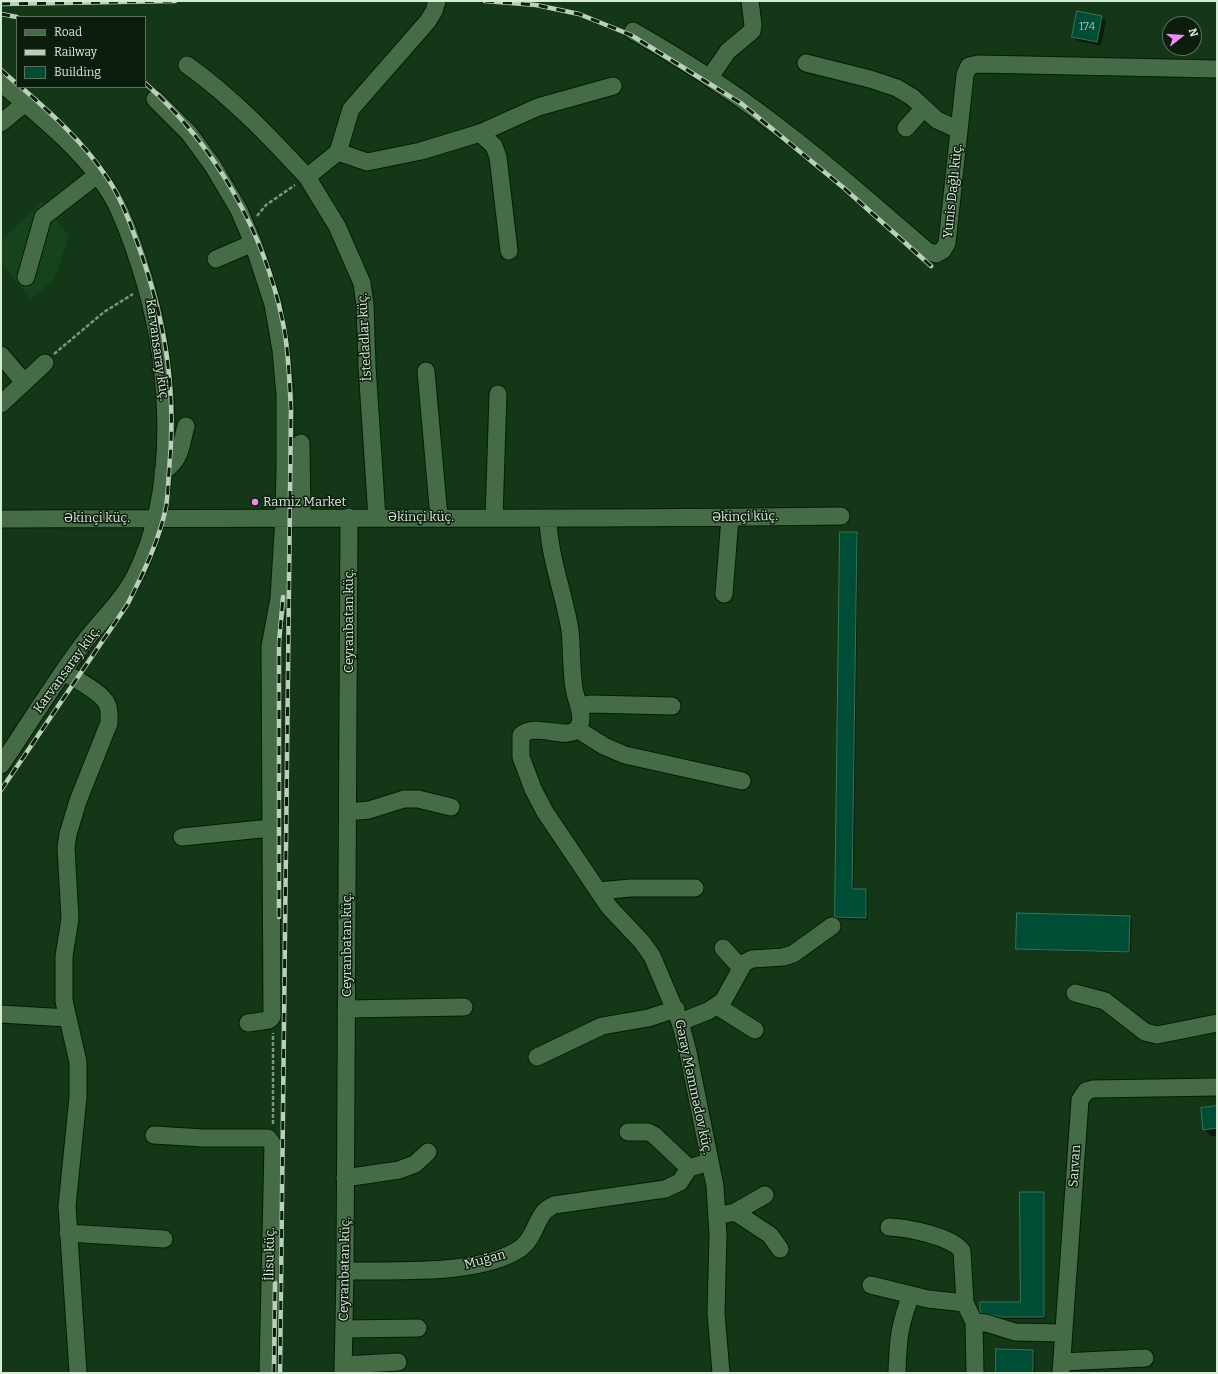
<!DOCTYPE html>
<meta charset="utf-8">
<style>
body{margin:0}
#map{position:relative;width:1218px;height:1374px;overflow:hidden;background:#143817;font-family:Bitter,serif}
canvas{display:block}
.frame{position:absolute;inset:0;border:2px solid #d7ecd7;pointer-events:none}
.legend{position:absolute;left:16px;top:16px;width:130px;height:72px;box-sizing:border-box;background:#0c1c0d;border:1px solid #5d6f5e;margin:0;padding:5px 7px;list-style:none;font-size:12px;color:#d7ecd7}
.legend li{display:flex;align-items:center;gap:8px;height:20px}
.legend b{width:20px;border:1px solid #5d6f5e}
.north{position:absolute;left:1162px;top:16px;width:40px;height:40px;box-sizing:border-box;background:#0c1c0d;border:1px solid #5d6f5e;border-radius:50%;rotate:73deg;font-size:11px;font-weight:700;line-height:16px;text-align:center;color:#d7ecd7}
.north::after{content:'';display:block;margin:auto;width:14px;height:18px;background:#f08bf5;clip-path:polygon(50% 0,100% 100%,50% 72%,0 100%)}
</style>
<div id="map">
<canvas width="1218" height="1374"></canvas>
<div class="frame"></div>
<ul class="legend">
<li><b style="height:5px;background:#466b47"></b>Road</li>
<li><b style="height:5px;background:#b9d0b9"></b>Railway</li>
<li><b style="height:11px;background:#004d36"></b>Building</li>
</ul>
<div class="north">N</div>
</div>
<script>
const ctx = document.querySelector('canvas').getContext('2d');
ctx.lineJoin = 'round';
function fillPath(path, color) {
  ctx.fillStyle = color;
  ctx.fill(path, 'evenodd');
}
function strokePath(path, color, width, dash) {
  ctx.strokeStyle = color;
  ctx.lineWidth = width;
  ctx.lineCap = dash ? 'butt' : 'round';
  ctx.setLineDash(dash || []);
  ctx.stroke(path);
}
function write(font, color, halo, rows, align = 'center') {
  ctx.font = font + ' Bitter,serif';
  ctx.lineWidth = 3;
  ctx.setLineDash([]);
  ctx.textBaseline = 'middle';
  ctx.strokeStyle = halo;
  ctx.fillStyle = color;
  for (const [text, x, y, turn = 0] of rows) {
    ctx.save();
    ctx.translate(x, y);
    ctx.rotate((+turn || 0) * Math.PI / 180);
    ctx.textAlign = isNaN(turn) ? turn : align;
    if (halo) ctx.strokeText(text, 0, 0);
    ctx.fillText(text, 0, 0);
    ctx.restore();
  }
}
const built = new Path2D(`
 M42,202L69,236L54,280L31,299L1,263V241Z`);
const shadow = new Path2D(`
 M1101,17L1106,21L1101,46L1078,41L1073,37Z
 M856,533L858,535L854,890H866L868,892V920L840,919L836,916Z
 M1130,917L1132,919L1131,953L1019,950L1017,948Z
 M1217,1107V1136H1211L1204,1129Z
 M1043,1193L1045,1195V1319H1003L984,1314L982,1312L1021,1303Z
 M1033,1351L1035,1353V1373H997Z`);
const building = new Path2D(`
 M1077,11L1102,16L1097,42L1072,37Z
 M840,532H857L852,889H866V918L835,917Z
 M1017,913L1130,916L1129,952L1016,949Z
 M1217,1106V1128L1203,1130L1201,1108Z
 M1020,1192H1044V1317H1001L981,1313L980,1311V1302H1020Z
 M996,1349L1033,1350V1373H996Z`);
const path = new Path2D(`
 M257,216L266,205L295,185
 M54,354L104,312L133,294
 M273,1124V1033`);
const minor = new Path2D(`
 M633,31C680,58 725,86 768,119C823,160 875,206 927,251L936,254L943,250L947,243L965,75L969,66L978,64L1217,69
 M806,63L870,79L897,88L912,97L937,120L959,130
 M187,65C232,97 269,136 307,177
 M710,77L728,51L752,31L753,25L750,1
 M1,83C40,116 88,154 113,198C124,218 131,239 138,260C170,355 181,484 135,576C122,601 102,619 85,641C55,681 29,724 1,765
 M155,99L189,133L213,166L239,210L253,243L273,304L281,350L285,395V466L284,517L279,598L270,647L272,1017L269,1020L248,1023
 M1,123L25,103
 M906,128L924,108
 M480,133L494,146L498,157L509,251
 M338,152L367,162L421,151L480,133L538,107L613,86
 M216,259L253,243
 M26,277L43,217L97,175
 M1,355L23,381
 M426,371L439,517
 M1,404L45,363
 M301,443L302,517
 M163,472C182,458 180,448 186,426
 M377,518L367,366L365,305L362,283L337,226L307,177L338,152L351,109L428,21L434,11L437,1
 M494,518L498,394
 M1,519C281,517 561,520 841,516
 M548,519C549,557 564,593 570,630C572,649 571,669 574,688C575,699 587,719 577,729C566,741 537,722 521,735V757L533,789L545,812L609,907L642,942L652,956L680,1022L688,1052L715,1186L718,1235L716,1313L721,1373
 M724,594L730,518
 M64,672C75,679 102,692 107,704C110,710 109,717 109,723L78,801L68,834L66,847L70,919L64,956V1001L78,1062V1097L67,1206L78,1373
 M579,707L590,704L672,706
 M577,729L604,746L625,755L742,781
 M348,812L369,810L404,799H418L451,807
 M182,837L271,828
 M598,891L631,888H695
 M723,948L740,967
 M1075,993L1105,1001L1145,1032L1157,1035L1217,1023
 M717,1006L755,1030
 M346,1009L464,1007
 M1,1014L67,1018
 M680,1022L708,1011L723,1001L744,963L752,959L783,957L793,954L832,926
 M537,1057L602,1026L648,1018L676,1009
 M628,1132H648L654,1135L689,1168
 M154,1135L203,1138H268L273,1145L268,1373
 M345,1178L399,1170L415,1164L428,1152
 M735,1212L770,1235L780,1249
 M726,1214L735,1212L765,1195
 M889,1227C908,1228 951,1236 962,1251L965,1303L974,1322L975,1373
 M68,1233L164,1239
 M345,1271C394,1270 481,1276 521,1248C534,1238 535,1223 544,1212C546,1209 551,1207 554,1205L665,1189L680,1182L689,1168L709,1162
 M871,1285L928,1299L965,1303
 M974,1322L986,1323L1015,1332L1063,1333
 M344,1329L418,1328
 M1062,1362L1145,1358
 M343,1365L398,1362
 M343,1373L345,1271L349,517
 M897,1373C898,1340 899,1326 911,1295
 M1061,1373L1080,1100L1086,1091L1093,1089L1217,1087`);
const rail = new Path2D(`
 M485,1L536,5L579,14L631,35L742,104L845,189L931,266
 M1,4L175,1
 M1,14L17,17
 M1,70L17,84
 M145,83C215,145 264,231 283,323C289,351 289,380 291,408L280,1373
 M1,790L127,605C143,574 159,541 166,507C168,495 168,483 169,471C177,390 165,318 137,242C129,220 120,196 106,176C83,142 52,114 21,87
 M279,917V643L283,597
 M274,1373L275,1283`);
const markers = [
 [255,502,4,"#f08bf5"]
];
const numberNames = [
 ["174",1087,27]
];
const streetNames = [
 ["Yunis Dağlı küç.",953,191,-84],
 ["İstedadlar küç.",365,337,-93],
 ["Karvansaray küç.",157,350,82],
 ["Əkinçi küç.",421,517],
 ["Əkinçi küç.",745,517,-1],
 ["Əkinçi küç.",97,518],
 ["Ceyranbatan küç.",349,621,-90],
 ["Karvansaray küç.",67,670,-54],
 ["Ceyranbatan küç.",347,945,-90],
 ["Gəray Məmmədov küç.",693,1087,78],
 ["Sarvan",1075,1166,-86],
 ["İlisu küç.",270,1254,-89],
 ["Muğan",485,1260,-15],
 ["Ceyranbatan küç.",345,1269,-89]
];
const poiNames = [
 ["Ramiz Market",263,502]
];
fillPath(built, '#17431c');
fillPath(shadow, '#0007');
fillPath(building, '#004d36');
strokePath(building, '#3a735c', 1);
strokePath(minor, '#001f01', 19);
strokePath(path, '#7b977d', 2.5, [4, 2]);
strokePath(minor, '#466b47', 17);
strokePath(rail, '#b9d0b9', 4.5);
strokePath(rail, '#0c1c0d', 3, [9]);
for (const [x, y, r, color] of markers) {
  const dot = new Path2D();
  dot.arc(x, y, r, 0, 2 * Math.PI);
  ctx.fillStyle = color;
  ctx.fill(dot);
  strokePath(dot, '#0c1c0d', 1.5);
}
write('11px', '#a1c4af', null, numberNames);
write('13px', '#d7ecd7', '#0c1c0d', streetNames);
write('13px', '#d7ecd7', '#0c1c0d', poiNames, 'left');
</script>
